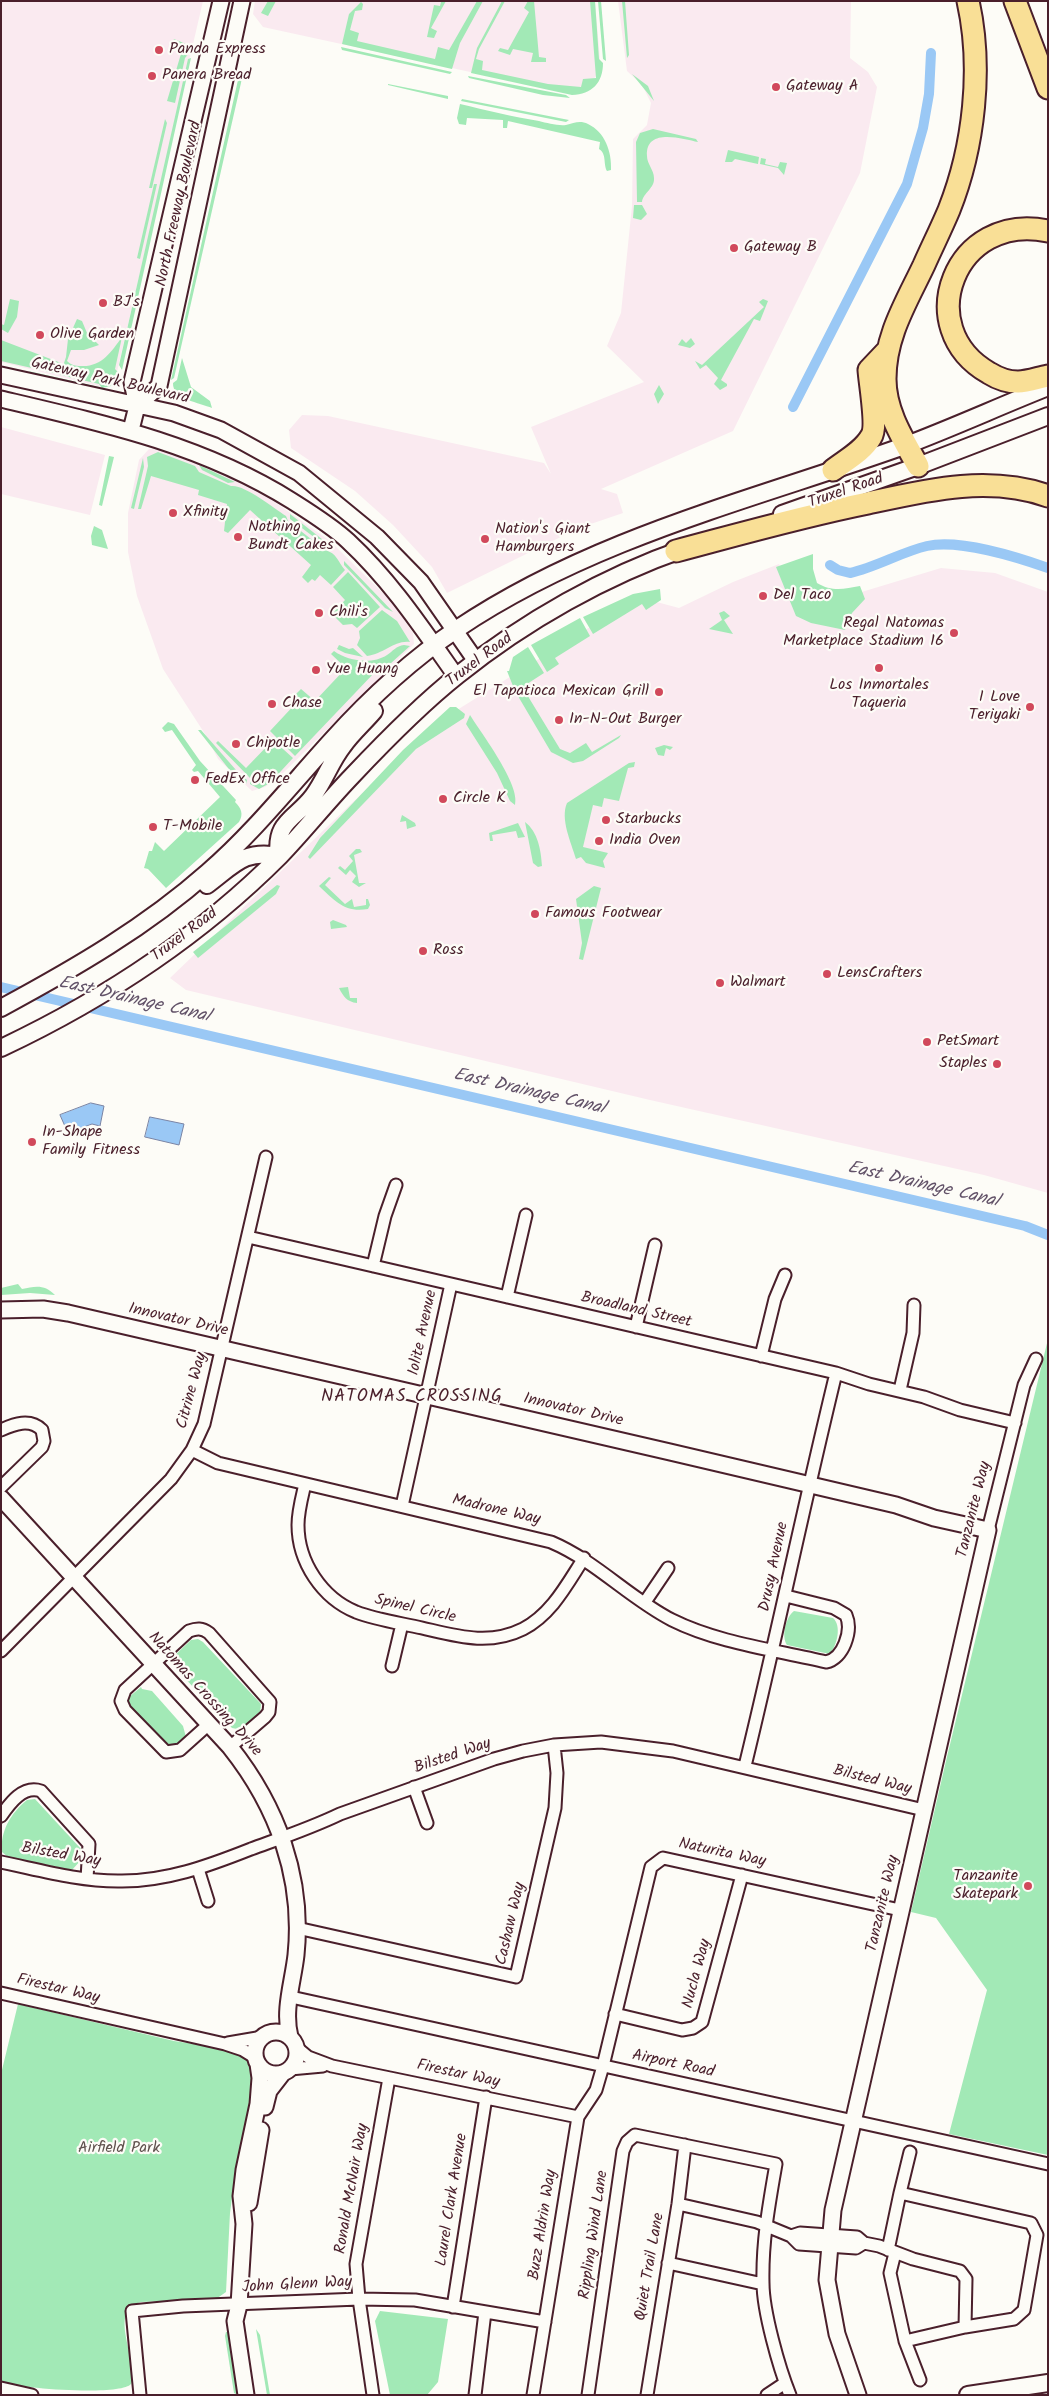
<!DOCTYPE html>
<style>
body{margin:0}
#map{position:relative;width:1049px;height:2396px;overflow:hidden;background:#fdfcf7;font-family:Kalam,sans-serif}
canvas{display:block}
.frame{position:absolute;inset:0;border:2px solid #4a1f2b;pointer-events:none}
</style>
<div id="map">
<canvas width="1049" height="2396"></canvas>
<div class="frame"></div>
</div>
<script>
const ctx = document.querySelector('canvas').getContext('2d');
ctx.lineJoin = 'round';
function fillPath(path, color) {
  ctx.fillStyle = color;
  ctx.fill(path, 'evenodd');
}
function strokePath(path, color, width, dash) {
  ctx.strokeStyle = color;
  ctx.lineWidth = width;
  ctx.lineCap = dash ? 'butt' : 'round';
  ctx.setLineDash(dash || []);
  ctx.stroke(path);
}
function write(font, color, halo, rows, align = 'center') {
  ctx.font = font + ' Kalam,sans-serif';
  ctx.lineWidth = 4.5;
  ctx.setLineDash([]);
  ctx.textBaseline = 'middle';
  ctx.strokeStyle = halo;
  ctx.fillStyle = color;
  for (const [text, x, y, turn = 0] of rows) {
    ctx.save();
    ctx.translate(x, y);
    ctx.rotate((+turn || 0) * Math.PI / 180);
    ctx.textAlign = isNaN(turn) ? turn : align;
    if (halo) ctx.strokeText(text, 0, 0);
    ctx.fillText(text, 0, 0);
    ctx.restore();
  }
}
const built = new Path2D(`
 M1,1H203L117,372L102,387L1,362Z
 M255,1H595L601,71L584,89L567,93L263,27L253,14Z
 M618,1H851L850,58L868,72L877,87L860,173L733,431L601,489L617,494L623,513L579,528L447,593L432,567L393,525L355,491L291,448L289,430L302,415L328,416L544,463L551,474L531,427L644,382L607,346L621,313L632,206L633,139L647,125L651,103L642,85L627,71Z
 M1,427L105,455L90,515L1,494Z
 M157,448L199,463L262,493L330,541L392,602L413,633L414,644L277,779L265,787L252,791L218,759L205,734L163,669L137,596L128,552V513L139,460L149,449Z
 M779,564L798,616L855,594L941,568L995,573L1048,592V1193L984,1175L650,1100L186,990L170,978L433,725L638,597L679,608L733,582Z`);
const green = new Path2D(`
 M268,1H276L268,16L261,13Z
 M446,1L431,28L437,31L434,38L427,37L434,5L440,6L441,2Z
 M477,1H483L460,43L452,69L342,44L349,14L361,2L363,4L362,10L355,11L350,30L359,33L357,41L435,59L438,47L449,50Z
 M502,1H505L479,49L476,59L483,61L482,70L548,84L581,87L583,79L596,78L590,1H595L599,59L603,63C603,83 592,94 572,95L471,73L477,48Z
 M528,1H534L539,57L546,58V62H531L533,53L513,49L510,55L498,51L500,48L508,50L529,12L524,8Z
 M598,1H601L606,61L603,59Z
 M622,1H625L629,55L627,58Z
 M174,39L186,44L190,52L185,58L175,103L167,101L183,47L172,44Z
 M341,47L452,72L450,74L342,50Z
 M191,58L122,370L119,365L188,59Z
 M240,71L243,74L174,378L171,380Z
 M632,74L648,86L654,101Z
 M468,76L566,95L570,98L543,95L469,78Z
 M388,84L448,96V99L388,85Z
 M462,99L569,120L566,122L461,101Z
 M460,104C486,110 513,117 539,121C547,123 558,126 566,125C574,123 580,120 588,124C605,132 612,152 611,170L607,171C603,164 607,154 599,149L600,142L508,121L507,128H503V120L467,118L466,125L459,124L457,118Z
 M165,119L167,123L152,188H149Z
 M653,129L696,139L698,142C683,139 645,127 647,156C647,164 654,170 654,178C655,188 643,193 642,202H637L636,142L640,133Z
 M728,150L759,157L758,164L735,159L732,162H725Z
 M761,158L766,159L765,164L778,167L780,162L787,163L784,175L778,168L760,164Z
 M154,184H157L140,259L137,258Z
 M634,205H642L647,214L641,220L633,218Z
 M10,299L19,301L17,317L8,333L1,329V324L4,325Z
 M763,299L768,301L760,321L754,319L721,380L727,384V386L720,390L714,384L718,378L706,365L700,369L695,361L702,365L764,307L759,302Z
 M77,319L82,321L87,333L99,345L84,350H71L67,361C71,365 75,366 81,366C102,367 111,352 122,337L115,369L118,372L111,386L102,388L99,384L60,375L66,357L68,339Z
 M691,338L695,344L690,348L678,345L682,339L686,343Z
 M1,340L61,363L58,374L1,361Z
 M182,358L191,387L210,401L212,408C200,403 172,399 173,383L177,380Z
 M28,371L99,387L100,389L40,377Z
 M659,385L664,394L658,404L654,394Z
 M158,452L195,466L199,472L231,486C244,484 274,508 286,516L288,521L325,550C337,553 338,562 345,570L331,585L320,575L315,581L312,579L308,583L302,577L311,565L250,510L228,533L224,531L227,504L198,495L199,490L151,476L141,509H138L148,466L147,457Z
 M109,456L114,457L102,506L99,505Z
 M143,458L144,467L134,509L131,508Z
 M199,465L235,482L228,483L202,470Z
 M290,514L332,547H327L290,519Z
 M94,526L102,530L108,549L92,545L91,536Z
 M813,554V569L817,583C832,592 844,589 860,586L865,599L852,613L845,630L811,623L796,616L776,567Z
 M344,561L393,612L385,608L344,565Z
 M348,572L380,607L357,628L352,624L343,625L332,614L345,600L333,587Z
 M660,589L661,600L646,610L642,604L593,634L583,617L633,594Z
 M382,610L397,621L410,642C394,640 384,654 367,656L357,645L360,638L359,631Z
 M724,611L730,616L724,620L733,634L709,629L722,620L719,613Z
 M580,618L590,636L555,658L559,664L547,672L531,645Z
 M339,645L349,649L353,648L363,657L345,653L337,649Z
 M404,645L410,646L390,664L375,672L295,756L270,731L298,701L293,697L301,689L315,701L346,668L331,654L334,651C348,661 372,665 387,655C393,651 396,646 404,645Z
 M528,647L544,673L527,684L526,693L560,749L570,753L586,743L592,752L621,735L619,738L583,761L573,763L551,752L515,691L507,671H509L513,657Z
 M450,707H456L465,714L464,718L416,749L310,859L308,857L320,838L403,750Z
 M470,715C481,733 521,785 515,805L510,801L497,773L466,724Z
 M168,722L174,724L200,761L236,800L235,802C241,808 244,814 239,822L166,888L148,869L144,868L149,851H152L155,842L164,851L220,797L198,771L194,772L192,770L196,765L172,730L165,732L162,728Z
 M198,730H201L236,770L247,780L246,784L232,773Z
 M273,740L293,758L270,783L259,789L250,784V778L216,743L218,741L246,768Z
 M664,745L673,747L670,750L666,748L664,756L658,755L655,748Z
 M635,762L634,767L628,768L619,801L604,798L602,807L593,805L583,847L608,853L603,861L605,868L586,863L581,857L576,859C571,842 560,819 567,803L629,763Z
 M402,815L415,823L416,826L407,829L406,821L400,822Z
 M525,822C538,832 541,850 542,866L538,867L533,863Z
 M518,823L525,837L518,838L516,831L492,835L493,841H490L489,833Z
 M356,849H360L362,852L354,855L359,883H366L359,887L352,882L356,876L350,870L346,875L338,868L340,866L345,870L353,861L349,856Z
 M329,877L331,878L325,885L345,904L352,899L354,907L366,905V899H368L370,905L368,909C345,913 335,901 319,886Z
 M277,885L280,886L276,894L198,958L193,952Z
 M594,886L601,888L583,960L579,959L582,943L576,899Z
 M333,920L346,925L347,927L331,929L330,922Z
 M348,987L350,998H357V1003C347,1002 343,996 339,988Z
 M18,1284L22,1289C35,1286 45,1284 55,1295L30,1293L1,1295V1288Z
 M1048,1339V2155L949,2134L987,1990L936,1918L911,1912L946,1761Z
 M794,1611L833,1618C842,1626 837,1645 830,1654L787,1645C781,1636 786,1617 794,1611Z
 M191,1640L198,1639L203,1642L261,1704L260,1714L242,1730L232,1728L177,1670L174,1665L176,1658L173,1657Z
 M141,1687L142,1689L152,1691L183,1726L186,1737L176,1747L168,1749L127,1704L129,1697Z
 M35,1799L82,1850L81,1860L72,1870L8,1857L2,1852C0,1831 11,1813 27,1800Z
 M18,2004L174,2041L234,2050L251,2060L257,2080L235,2175L230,2213L226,2292L216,2299L141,2302C105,2310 141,2364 131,2384C121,2396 22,2389 1,2382V2074Z
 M380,2311L448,2319L438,2382L427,2395H390L375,2321Z
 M256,2329L260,2335L270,2395H267Z
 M226,2332H228L238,2395L234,2393L225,2336Z`);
const water = new Path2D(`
 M91,1103L104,1106L100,1126L92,1124L68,1133L60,1115Z
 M150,1117L184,1124L179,1145L145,1137Z`);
const canal = new Path2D(`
 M793,407L907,184L923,128L929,94L931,53
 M830,565L838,570L850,573C877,567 901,552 927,546C959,539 1017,557 1048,568
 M1,987L1025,1226L1048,1235`);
const minor = new Path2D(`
 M248,1237L836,1373L869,1384L924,1397L960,1410L1015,1423
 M373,1266L385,1216L396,1185
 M507,1297L526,1215
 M636,1327L655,1245
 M761,1356L775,1299L785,1275
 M900,1390L913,1333L914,1305
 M1,1430C14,1424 30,1418 42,1430L44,1441L42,1447L1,1487
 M192,1450L218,1463L551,1542C596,1561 629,1598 672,1620C718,1643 776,1650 826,1662C843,1659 853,1631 846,1615L834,1608L786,1596
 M305,1484C302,1497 298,1511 298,1525C298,1562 322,1598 356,1612C377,1620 400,1623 422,1628C457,1636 489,1646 523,1629C552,1614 567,1584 584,1558
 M402,1506L451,1284
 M988,1530L1024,1385L1036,1359
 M645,1602L668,1568
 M1,1651L171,1479L192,1450L204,1424L266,1157
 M392,1666L402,1624
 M209,1724L180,1750L166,1752L125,1710L121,1701L125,1690L189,1631C197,1628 202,1628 209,1633L270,1702L269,1712L265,1717L230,1747
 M745,1766C777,1635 804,1504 836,1373
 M414,1787L427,1823
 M1,1816C10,1803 23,1785 41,1791L89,1844L87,1879
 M1,1862C40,1870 78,1881 118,1881C165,1882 208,1866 251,1849C281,1838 311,1828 340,1814L494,1759L523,1751L554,1745L601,1742L673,1751L924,1810
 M198,1869L208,1901
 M297,1928L516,1977L555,1808L557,1773L554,1745
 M1,1993L225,2044L243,2050L256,2058
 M291,1997L1048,2164
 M615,2014L682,2030L693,2028L702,2022L742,1875
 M228,2043L263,2037
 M296,2047L308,2057L332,2066L578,2117
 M290,2069L323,2066
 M910,2152L900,2193L1031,2223L1037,2235L1024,2310L1014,2319L965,2327L905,2341L920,2380
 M678,2204L757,2222L791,2236L799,2244L856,2248L864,2243
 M791,2236L800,2233L857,2237L864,2243L879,2246L913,2259L960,2271L966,2279L965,2327
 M888,2250L900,2193
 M895,2253L890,2273L905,2341
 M668,2263L763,2284
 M453,2307L486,2097
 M1,2388L32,2395
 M140,2395L132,2311L183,2306L359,2299L415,2300L545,2322
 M373,2395L359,2299L356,2264L389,2078
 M475,2395L485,2312
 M533,2395L578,2117L596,2090L603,2066L651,1867L663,1858L900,1910
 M588,2395L623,2151L627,2142L635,2135L776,2164C769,2204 762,2242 763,2283C763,2311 779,2368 790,2395
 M647,2395L678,2204L685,2145
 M767,2395L785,2383`);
const tertiary = new Path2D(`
 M1,375L174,413L221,430L299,473L377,537L421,582L476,661
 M1,399C103,423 203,445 292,501C311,513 332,526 348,541C391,581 422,628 456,676
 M137,406L159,386L242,1
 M131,430L137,406L132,382L221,1
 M1,1310L43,1309L68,1313L670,1452L896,1505L934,1518L988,1530L833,2210L827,2280L837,2334L858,2395
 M1,1498L230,1747C277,1806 304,1878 296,1955C293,1982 283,2010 290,2037
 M255 2053a21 21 0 1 1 42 0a21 21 0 1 1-42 0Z
 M265,2107L269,2091L283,2073
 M249,2203L261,2130
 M246,2395L235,2321L239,2305L244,2224L241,2196L244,2170L258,2104L260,2078L258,2064`);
const secondary = new Path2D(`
 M782,514L918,466L1048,416
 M279,856C274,821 296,819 313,796C325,780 331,761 343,746C352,733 364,723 374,711
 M207,885C234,865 244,849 279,856
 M1,1008C75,968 146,927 208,872C254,832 291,785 332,740C369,699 411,660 457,629C592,538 752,500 904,446C952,428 1000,406 1048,387
 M1,1048C103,1000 200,936 280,856C305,830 327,802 352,776C385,741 420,705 458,675C525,621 605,576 686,548
 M968,2395L1048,2383`);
const motorway = new Path2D(`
 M1015,1L1048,88
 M1048,231C955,211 910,328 989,373C997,378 1008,382 1018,382C1027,382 1038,378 1048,376
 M918,466C903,439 885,411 885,379C885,336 906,303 924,265C932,247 941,229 949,210C974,147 983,68 968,1
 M833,470C846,460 863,451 871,437C878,427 870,385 869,370L887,351
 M676,551C740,534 803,516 868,503C927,490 989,475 1048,496`);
const markers = [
 [159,50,5,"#d1495b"],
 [152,76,5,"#d1495b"],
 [776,87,5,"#d1495b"],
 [734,248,5,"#d1495b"],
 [103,303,5,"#d1495b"],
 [40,335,5,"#d1495b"],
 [173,513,5,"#d1495b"],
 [238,537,5,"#d1495b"],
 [485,539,5,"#d1495b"],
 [763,596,5,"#d1495b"],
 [319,613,5,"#d1495b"],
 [954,633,5,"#d1495b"],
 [879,668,5,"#d1495b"],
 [316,670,5,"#d1495b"],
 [659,692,5,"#d1495b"],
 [272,704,5,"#d1495b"],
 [1030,707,5,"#d1495b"],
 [559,720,5,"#d1495b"],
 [236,744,5,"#d1495b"],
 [195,780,5,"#d1495b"],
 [443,799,5,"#d1495b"],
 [606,820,5,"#d1495b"],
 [153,827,5,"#d1495b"],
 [599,841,5,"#d1495b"],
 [535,914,5,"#d1495b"],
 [423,951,5,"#d1495b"],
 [827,974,5,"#d1495b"],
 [720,983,5,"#d1495b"],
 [927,1042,5,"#d1495b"],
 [997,1064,5,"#d1495b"],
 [32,1142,5,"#d1495b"],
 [1028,1886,5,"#d1495b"]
];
const poiNames = [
 ["Panda Express",169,50],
 ["Panera Bread",162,76],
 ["Gateway A",786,87],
 ["Gateway B",744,248],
 ["BJ's",113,303],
 ["Olive Garden",50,335],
 ["Xfinity",183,513],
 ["Nothing",248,528],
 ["Bundt Cakes",248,546],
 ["Nation's Giant",495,530],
 ["Hamburgers",495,548],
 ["Del Taco",773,596],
 ["Chili's",329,613],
 ["Regal Natomas",944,624,"right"],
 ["Marketplace Stadium 16",944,642,"right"],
 ["Yue Huang",326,670],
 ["Los Inmortales",879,686,"center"],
 ["Taqueria",879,704,"center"],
 ["El Tapatioca Mexican Grill",649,692,"right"],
 ["I Love",1020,698,"right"],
 ["Teriyaki",1020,716,"right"],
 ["Chase",282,704],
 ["In-N-Out Burger",569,720],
 ["Chipotle",246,744],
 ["FedEx Office",205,780],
 ["Circle K",453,799],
 ["Starbucks",616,820],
 ["T-Mobile",163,827],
 ["India Oven",609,841],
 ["Famous Footwear",545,914],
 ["Ross",433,951],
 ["LensCrafters",837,974],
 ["Walmart",730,983],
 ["PetSmart",937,1042],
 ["Staples",987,1064,"right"],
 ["In-Shape",42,1133],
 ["Family Fitness",42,1151],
 ["Tanzanite",1018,1877,"right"],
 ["Skatepark",1018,1895,"right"]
];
const streetNames = [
 ["North Freeway Boulevard",180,204,-78],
 ["Gateway Park Boulevard",110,382,13],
 ["Truxel Road",846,492,-19],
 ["Truxel Road",480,661,-37],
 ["Truxel Road",185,936,-37],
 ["Broadland Street",636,1311,13],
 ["Innovator Drive",178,1321,13],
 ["Iolite Avenue",424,1333,-78],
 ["Citrine Way",193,1391,-75],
 ["Innovator Drive",573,1411,13],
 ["Tanzanite Way",975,1510,-76],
 ["Madrone Way",496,1511,13],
 ["Drusy Avenue",775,1567,-78],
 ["Spinel Circle",415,1610,13],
 ["Natomas Crossing Drive",204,1695,48],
 ["Bilsted Way",453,1757,-19],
 ["Bilsted Way",872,1781,14],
 ["Naturita Way",722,1854,12],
 ["Bilsted Way",61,1856,10],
 ["Tanzanite Way",884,1904,-77],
 ["Cashaw Way",512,1924,-77],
 ["Nucla Way",698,1974,-75],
 ["Firestar Way",58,1990,13],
 ["Airport Road",673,2065,12],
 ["Firestar Way",458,2075,12],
 ["Ronald McNair Way",353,2189,-80],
 ["Laurel Clark Avenue",453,2200,-81],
 ["Buzz Aldrin Way",544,2225,-81],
 ["Rippling Wind Lane",595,2235,-82],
 ["Quiet Trail Lane",651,2267,-80],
 ["John Glenn Way",297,2286,-3]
];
const parkNames = [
 ["Airfield Park",119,2149]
];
const waterNames = [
 ["East Drainage Canal",134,1001,13],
 ["East Drainage Canal",529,1093,13],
 ["East Drainage Canal",923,1186,13]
];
const neighbourhoodNames = [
 ["NATOMAS CROSSING",412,1398]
];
fillPath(built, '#faeaf0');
fillPath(green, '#a2e9b6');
fillPath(water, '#9ac8f5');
strokePath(water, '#7a84a4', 1);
strokePath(canal, '#9ac8f5', 10);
strokePath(minor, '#4a1f2b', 15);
strokePath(tertiary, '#4a1f2b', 19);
strokePath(secondary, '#4a1f2b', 20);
strokePath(motorway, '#4a1f2b', 25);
strokePath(minor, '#fdfcf7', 11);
strokePath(tertiary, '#fdfcf7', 15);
strokePath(secondary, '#fdfcf7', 16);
strokePath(motorway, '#f9df96', 21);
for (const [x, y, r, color] of markers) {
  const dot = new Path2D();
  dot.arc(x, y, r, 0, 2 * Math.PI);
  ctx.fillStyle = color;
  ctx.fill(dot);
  strokePath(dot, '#fdfcf7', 2);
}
write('16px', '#4a1f2b', '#fdfcf7', poiNames, 'left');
write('16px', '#4a1f2b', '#fdfcf7', streetNames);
write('16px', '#60524e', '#fdfcf7', parkNames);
write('italic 18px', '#625268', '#fdfcf7', waterNames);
ctx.letterSpacing = '1px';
write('18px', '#4a1f2b', '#fdfcf7', neighbourhoodNames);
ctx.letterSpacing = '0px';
</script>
